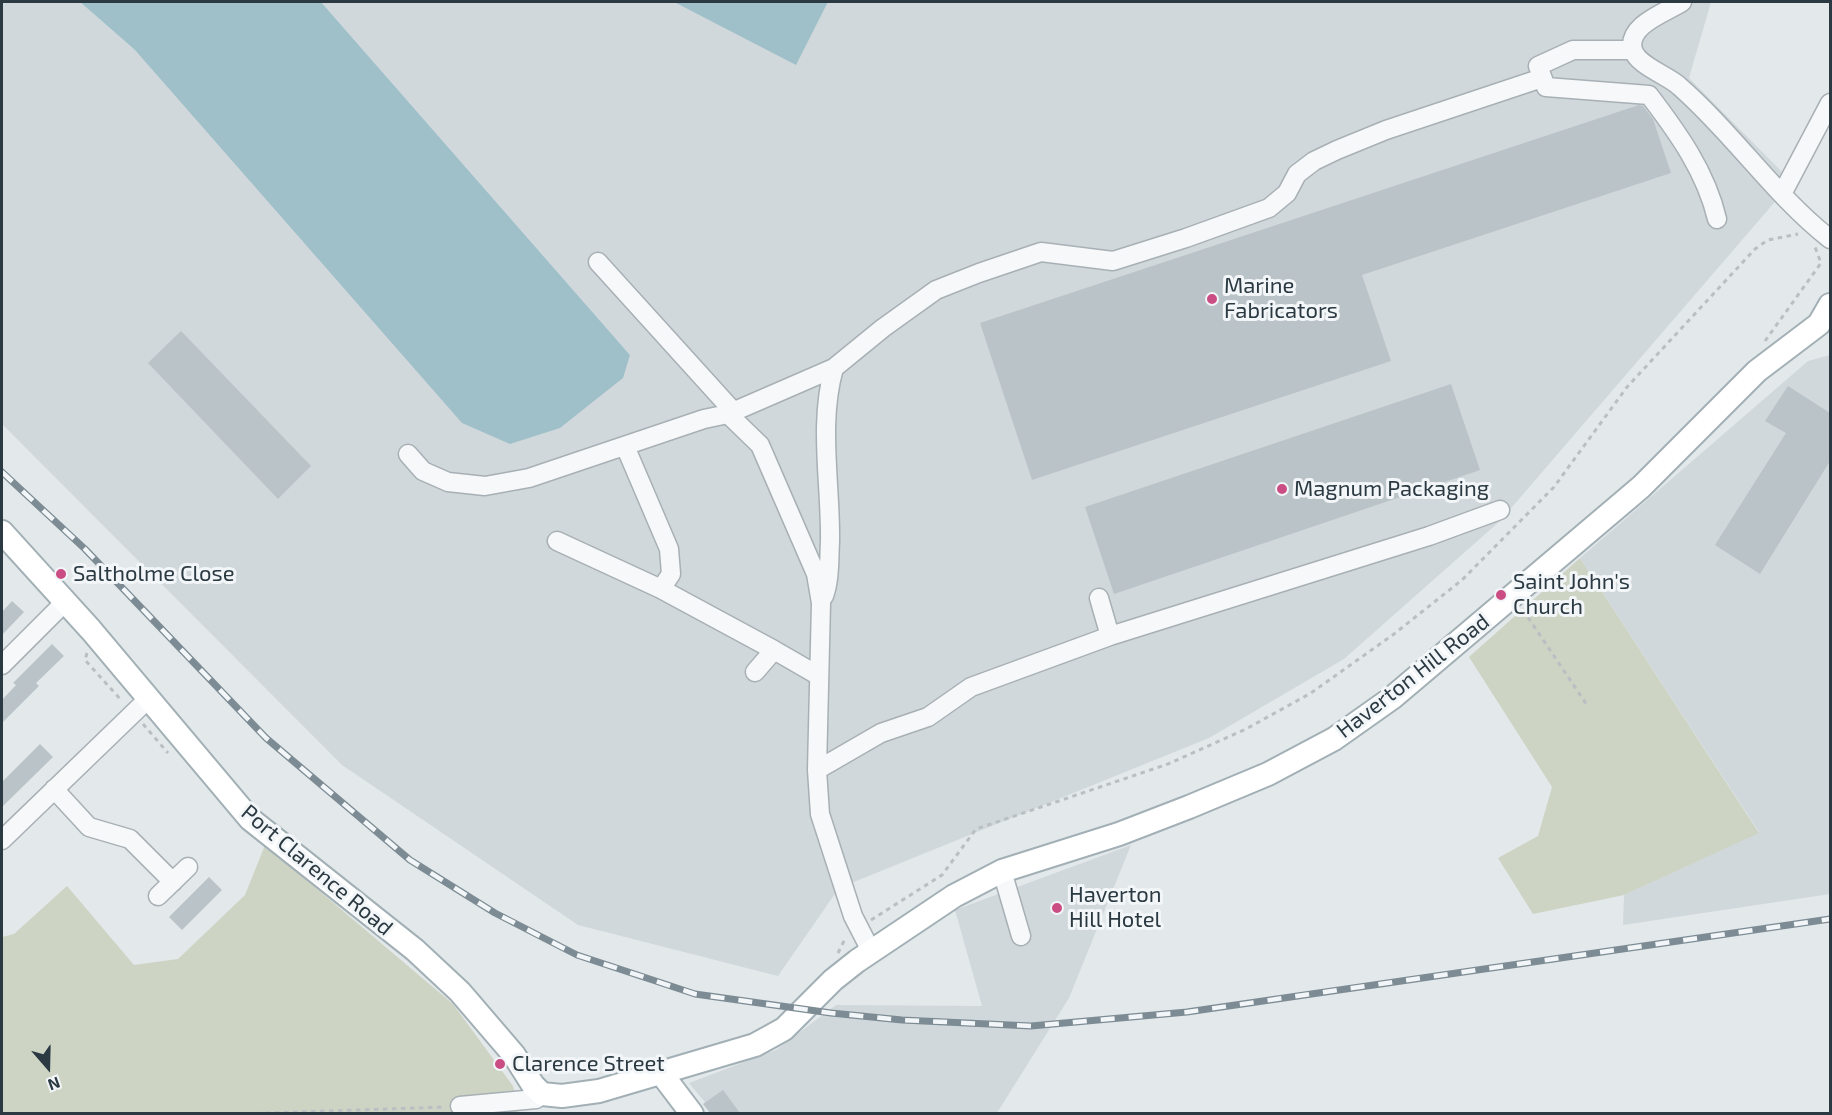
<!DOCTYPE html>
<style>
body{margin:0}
#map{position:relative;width:1832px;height:1115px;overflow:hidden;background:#e3e8eb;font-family:"Exo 2",sans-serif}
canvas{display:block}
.frame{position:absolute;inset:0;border:3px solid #2b3a42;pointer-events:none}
.north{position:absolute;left:18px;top:1037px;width:60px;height:60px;-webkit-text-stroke:4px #f3f6f8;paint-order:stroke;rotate:160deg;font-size:16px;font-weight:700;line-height:24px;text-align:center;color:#2b3a42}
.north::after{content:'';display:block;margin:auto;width:21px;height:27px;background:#2b3a42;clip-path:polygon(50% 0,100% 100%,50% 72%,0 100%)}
</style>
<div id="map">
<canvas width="1832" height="1115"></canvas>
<div class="frame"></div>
<div class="north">N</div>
</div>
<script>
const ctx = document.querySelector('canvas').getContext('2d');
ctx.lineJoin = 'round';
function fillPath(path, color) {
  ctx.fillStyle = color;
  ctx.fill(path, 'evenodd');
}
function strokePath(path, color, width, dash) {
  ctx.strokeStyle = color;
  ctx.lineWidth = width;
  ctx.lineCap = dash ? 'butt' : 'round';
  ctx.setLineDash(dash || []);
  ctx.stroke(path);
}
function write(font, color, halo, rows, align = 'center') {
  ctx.font = font + ' "Exo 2",sans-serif';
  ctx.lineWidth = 6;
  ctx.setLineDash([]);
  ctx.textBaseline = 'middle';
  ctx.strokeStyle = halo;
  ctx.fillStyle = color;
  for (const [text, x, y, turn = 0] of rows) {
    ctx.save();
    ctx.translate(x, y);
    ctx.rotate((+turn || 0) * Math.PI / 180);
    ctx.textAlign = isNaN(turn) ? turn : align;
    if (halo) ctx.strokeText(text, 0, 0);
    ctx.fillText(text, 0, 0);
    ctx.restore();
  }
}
const built = new Path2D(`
 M2,2H80L135,50L630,355L321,2H674L796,64L828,2H1711L1689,78L1792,182L1500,521L1344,659L1209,738L839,888L778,976L578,925L342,765L2,424Z
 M1830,355V894L1623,925L1624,895L1759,832L1580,558L1808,361Z
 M1131,845L1069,998L997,1113H714L689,1083L776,1050L836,1005L982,1006L955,910Z`);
const green = new Path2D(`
 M1580,558L1759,833L1624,895L1533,914L1498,858L1538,836L1552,787L1469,657Z
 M265,845L453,1004L513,1086L519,1113H2V937L14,934L67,886L134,965L178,959L245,895Z`);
const water = new Path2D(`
 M80,2H321L630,355L623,378L560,428L510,444L462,423L135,50Z
 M674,2H828L796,65Z`);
const building = new Path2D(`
 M1639,105L1643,106L1653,119L1671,173L1362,275L1391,361L1032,480L980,323Z
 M181,331L311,466L278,499L148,363Z
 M1451,384L1480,470L1114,594L1085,507Z
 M1788,386L1830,413V461L1760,574L1715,545L1786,433L1765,421Z
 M12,601L24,612L2,635V612Z
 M52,644L64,656L36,683L39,686L2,723V700L16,685L13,683Z
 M40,744L53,757L2,807V782Z
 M209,877L222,890L182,930L169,917Z
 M723,1090L740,1113H710L703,1104Z`);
const path = new Path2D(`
 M1765,341L1821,263L1815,247
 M1523,610L1587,705
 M87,653L85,660L122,701
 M143,724L168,753
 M871,920L942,875L976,829L1168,764L1246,729L1311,693L1394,634L1462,580L1554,487L1627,387L1755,249L1768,240L1798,234
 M838,953L846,937
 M239,1114L446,1107`);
const minor = new Path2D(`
 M1682,2C1667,12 1626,25 1633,50C1638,66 1667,75 1679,86C1733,133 1774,195 1830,239
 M1633,50H1573L1538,66L1546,87L1649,95C1678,133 1706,172 1717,219
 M1782,194L1830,103
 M598,262L733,411
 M728,414L834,368L883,328L936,290L979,273L1041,252L1113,261L1186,238L1269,208L1287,193L1297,174L1314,161L1337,150L1386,130L1542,78
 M625,446L669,549L671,574L661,589
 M408,454L423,471L448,482L485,486L529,478L704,419L728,414L760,445L816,574L821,603L817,770L820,814L853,916L871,951
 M557,541L661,589L774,650
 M824,596C830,579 829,560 830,542C831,484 818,424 834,368
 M1110,636L1429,536L1500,510
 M2,665L66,601
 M755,672L774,650L819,676
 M817,770L881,733L928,717L971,687L1110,636L1099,598
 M54,789L89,827L130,839L173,882
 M2,840L148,699
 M1002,871L1021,936
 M158,896L188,867
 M460,1106L536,1099L542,1094`);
const major = new Path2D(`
 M2,532L91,630L250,819L415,950L460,992L514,1055L533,1085L542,1094L562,1096L599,1091L755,1045L784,1029L833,980L857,961L954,896L1002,871L1119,834L1189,807L1268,774L1334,739L1392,698L1641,487L1757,371L1819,324L1830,305
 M661,1073L692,1114`);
const rail = new Path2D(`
 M2,472L85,549L266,738L410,860L495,913L577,955L695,994L831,1013L902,1020L1031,1026L1187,1012L1830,919`);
const markers = [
 [1212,299,6,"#ca4d84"],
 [1282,489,6,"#ca4d84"],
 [61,574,6,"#ca4d84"],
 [1501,595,6,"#ca4d84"],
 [1057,908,6,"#ca4d84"],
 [500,1064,6,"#ca4d84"]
];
const poiNames = [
 ["Marine",1224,286],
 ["Fabricators",1224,311],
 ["Magnum Packaging",1294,489],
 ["Saltholme Close",73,574],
 ["Saint John's",1513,582],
 ["Church",1513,607],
 ["Haverton",1069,895],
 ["Hill Hotel",1069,920],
 ["Clarence Street",512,1064]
];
const streetNames = [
 ["Haverton Hill Road",1413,676,-38],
 ["Port Clarence Road",317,870,40]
];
fillPath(built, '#d1d8dc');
fillPath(green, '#cdd4c4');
fillPath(water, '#9fc0c9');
fillPath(building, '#bac3c7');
strokePath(minor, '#a8b0b5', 21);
strokePath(major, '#a2b0b6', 26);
strokePath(path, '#b9bfc2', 3, [4.5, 4.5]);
strokePath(minor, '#f6f8f9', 18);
strokePath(major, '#fff', 22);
strokePath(rail, '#7d8c94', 7);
strokePath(rail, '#f3f6f8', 4.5, [14]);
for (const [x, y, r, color] of markers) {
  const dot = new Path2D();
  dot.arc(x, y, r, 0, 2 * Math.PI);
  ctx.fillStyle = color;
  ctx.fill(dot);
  strokePath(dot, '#f3f6f8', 2);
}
write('22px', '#2b3a42', '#f3f6f8', poiNames, 'left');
write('22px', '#2b3a42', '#f3f6f8', streetNames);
</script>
